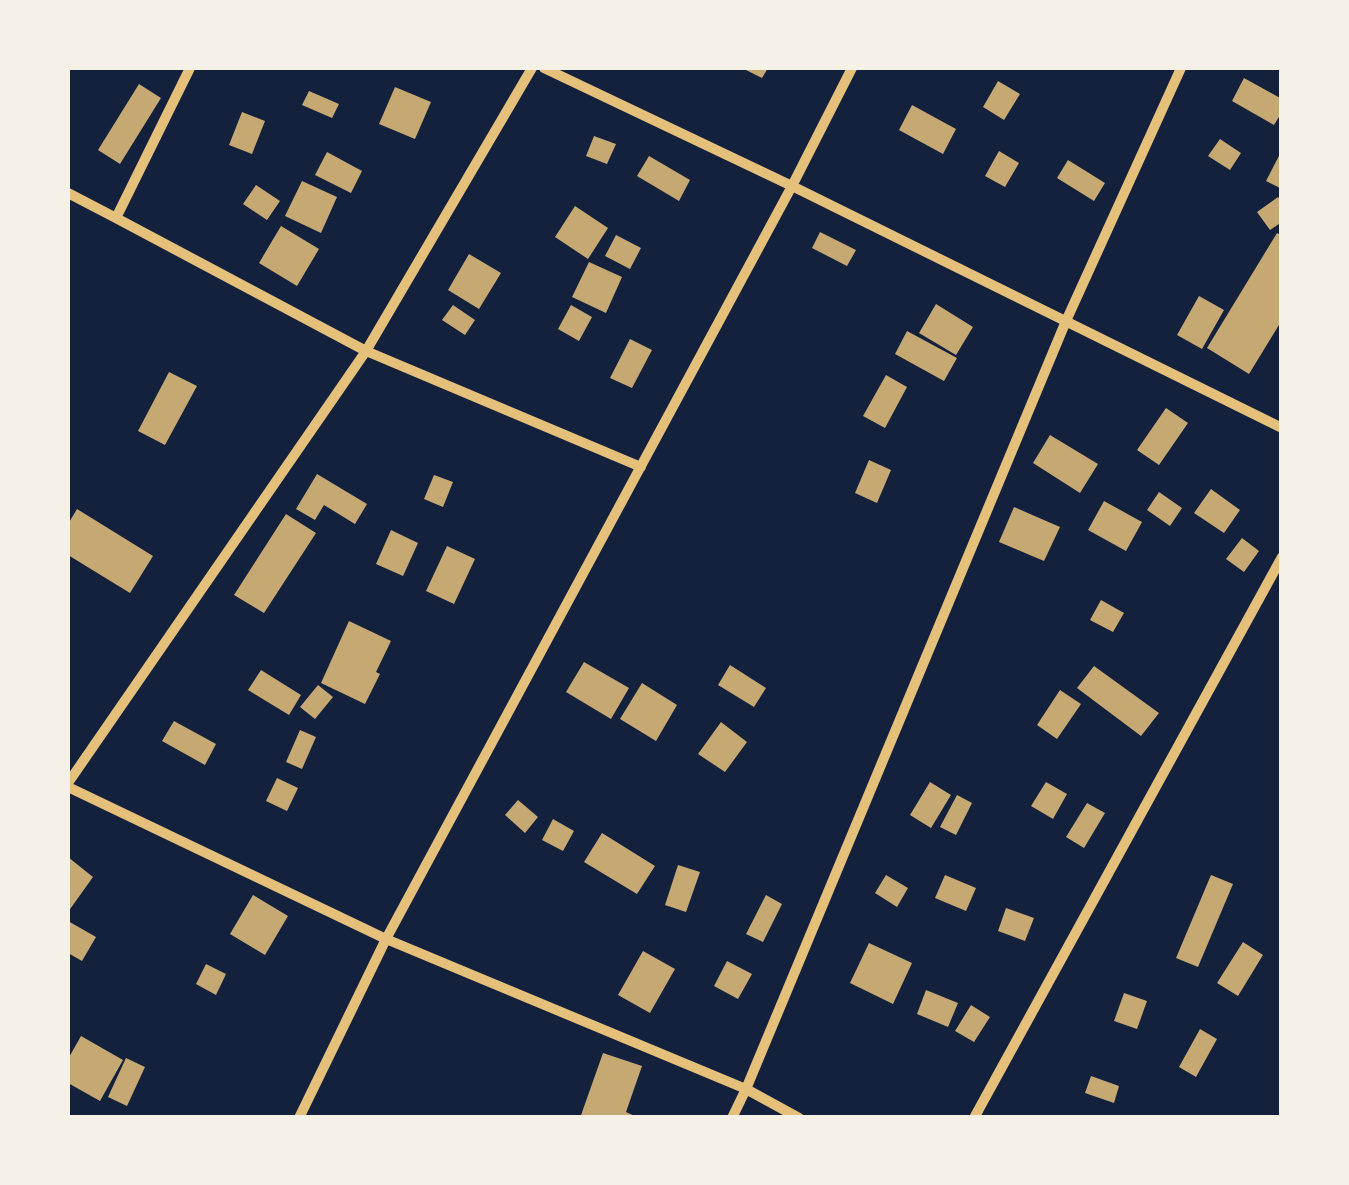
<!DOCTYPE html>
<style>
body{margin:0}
#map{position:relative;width:1349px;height:1185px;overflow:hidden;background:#14213d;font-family:"Noto Sans",sans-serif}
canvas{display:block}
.frame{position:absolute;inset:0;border:70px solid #f6f1e7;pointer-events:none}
</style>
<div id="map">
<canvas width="1349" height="1185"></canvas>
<div class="frame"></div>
</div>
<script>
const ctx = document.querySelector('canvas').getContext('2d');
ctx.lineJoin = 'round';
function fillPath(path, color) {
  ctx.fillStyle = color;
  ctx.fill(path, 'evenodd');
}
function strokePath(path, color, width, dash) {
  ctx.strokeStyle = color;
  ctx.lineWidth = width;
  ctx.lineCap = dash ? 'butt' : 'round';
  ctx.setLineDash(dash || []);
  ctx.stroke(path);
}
const building = new Path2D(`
 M742,68H768L762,78Z
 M1244,78L1282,99V112L1274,125L1232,101Z
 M998,81L1020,94L1004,120L983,107Z
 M139,84L161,98L120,164L98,150Z
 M395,87L431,102L415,139L379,124Z
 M309,91L339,104L332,118L302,105Z
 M912,105L956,129L943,154L899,130Z
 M242,112L265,121L252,154L229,145Z
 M594,136L616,144L607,164L586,156Z
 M1220,139L1241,153L1230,170L1208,156Z
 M1282,150V189L1266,181Z
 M999,151L1019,163L1005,187L985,176Z
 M327,152L362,171L351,193L315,175Z
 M649,156L690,180L679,201L637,176Z
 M1068,160L1105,183L1094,201L1057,178Z
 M302,181L337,197L321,233L285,216Z
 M256,185L280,201L267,220L243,204Z
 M1278,197L1282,202V222L1270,230L1257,212Z
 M575,206L608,228L588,259L555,237Z
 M281,226L319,249L297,286L259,263Z
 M820,232L856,250L847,266L812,248Z
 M1277,233L1282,236V320L1249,374L1207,348Z
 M616,235L641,248L630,269L605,256Z
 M469,254L501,273L479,309L448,290Z
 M589,262L622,277L606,313L572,297Z
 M1199,296L1224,310L1202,349L1177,335Z
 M936,304L973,327L956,355L919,333Z
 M453,305L475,320L465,335L442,320Z
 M571,305L592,317L579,341L558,329Z
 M907,331L957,358L944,381L895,354Z
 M630,339L652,350L632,388L610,378Z
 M169,372L197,386L165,445L138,431Z
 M886,375L907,387L885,428L863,416Z
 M1166,408L1188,423L1159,465L1137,450Z
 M1050,435L1098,464L1080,493L1033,463Z
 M869,460L891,470L877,503L855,493Z
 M317,474L367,504L355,524L324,505L315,520L296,509Z
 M434,475L453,482L443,507L424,499Z
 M1211,489L1240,510L1224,533L1194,513Z
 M1159,492L1182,508L1170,526L1147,510Z
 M1104,501L1142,522L1126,551L1088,530Z
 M1014,507L1060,527L1044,561L999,542Z
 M77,509L153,556L130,593L68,555V524Z
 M286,514L316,533L264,613L234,595Z
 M391,530L418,543L403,576L376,564Z
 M1242,538L1259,551L1244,572L1226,559Z
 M447,546L475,559L454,604L426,591Z
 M1101,600L1124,613L1113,632L1090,620Z
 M349,621L391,641L376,672L380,674L365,704L321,683Z
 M584,662L629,688L611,719L566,692Z
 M730,665L766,688L754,707L718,685Z
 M1094,666L1159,713L1141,736L1077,688Z
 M261,670L301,695L289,715L248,690Z
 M642,683L677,705L656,741L620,719Z
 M318,685L333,697L315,719L300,707Z
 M1060,690L1081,704L1057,739L1037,725Z
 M174,721L216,744L205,765L162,741Z
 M721,722L747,742L725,772L698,754Z
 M300,730L316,737L302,769L286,762Z
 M277,778L298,788L287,811L266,801Z
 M930,782L951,795L931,828L910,815Z
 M1046,782L1067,794L1053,819L1031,806Z
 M957,795L972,803L956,835L940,827Z
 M518,800L538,817L525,833L505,815Z
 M1087,803L1105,813L1084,848L1066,837Z
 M553,819L574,831L563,851L542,840Z
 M602,833L655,866L637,894L584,862Z
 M68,857L93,877L68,912Z
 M678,865L700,872L686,912L665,905Z
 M886,875L908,888L897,907L875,893Z
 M945,875L976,888L966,911L935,898Z
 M1211,875L1233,884L1198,967L1176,958Z
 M253,895L288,916L265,955L230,934Z
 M766,895L782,904L763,942L746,934Z
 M1006,908L1034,918L1025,941L998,931Z
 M68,921L96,937L82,961L68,953Z
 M1243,942L1263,955L1238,996L1217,983Z
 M869,943L912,963L893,1004L850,983Z
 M643,951L675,969L650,1013L618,995Z
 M727,961L752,974L738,999L714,986Z
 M206,964L226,974L216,995L196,984Z
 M926,990L958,1003L948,1027L917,1014Z
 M1124,993L1147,1001L1137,1029L1114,1021Z
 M971,1005L990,1017L974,1042L955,1031Z
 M1200,1029L1217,1039L1196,1077L1179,1067Z
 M81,1036L123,1060L100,1101L68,1083V1059Z
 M603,1053L642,1066L626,1112L639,1118H580Z
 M126,1058L145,1067L127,1106L108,1097Z
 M1091,1076L1119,1086L1114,1103L1085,1093Z`);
const minor = new Path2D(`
 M190,68L116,218L366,351L641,467
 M544,68L792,186L1282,428
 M68,193L116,218
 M68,783L366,351L532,68
 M68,787L386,939L746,1089L799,1118
 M299,1118L386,939L792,186L852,68
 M732,1118L746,1089L1066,321L1181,68
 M974,1118L1282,557`);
fillPath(building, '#c6a872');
strokePath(minor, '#e5c07b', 10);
</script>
